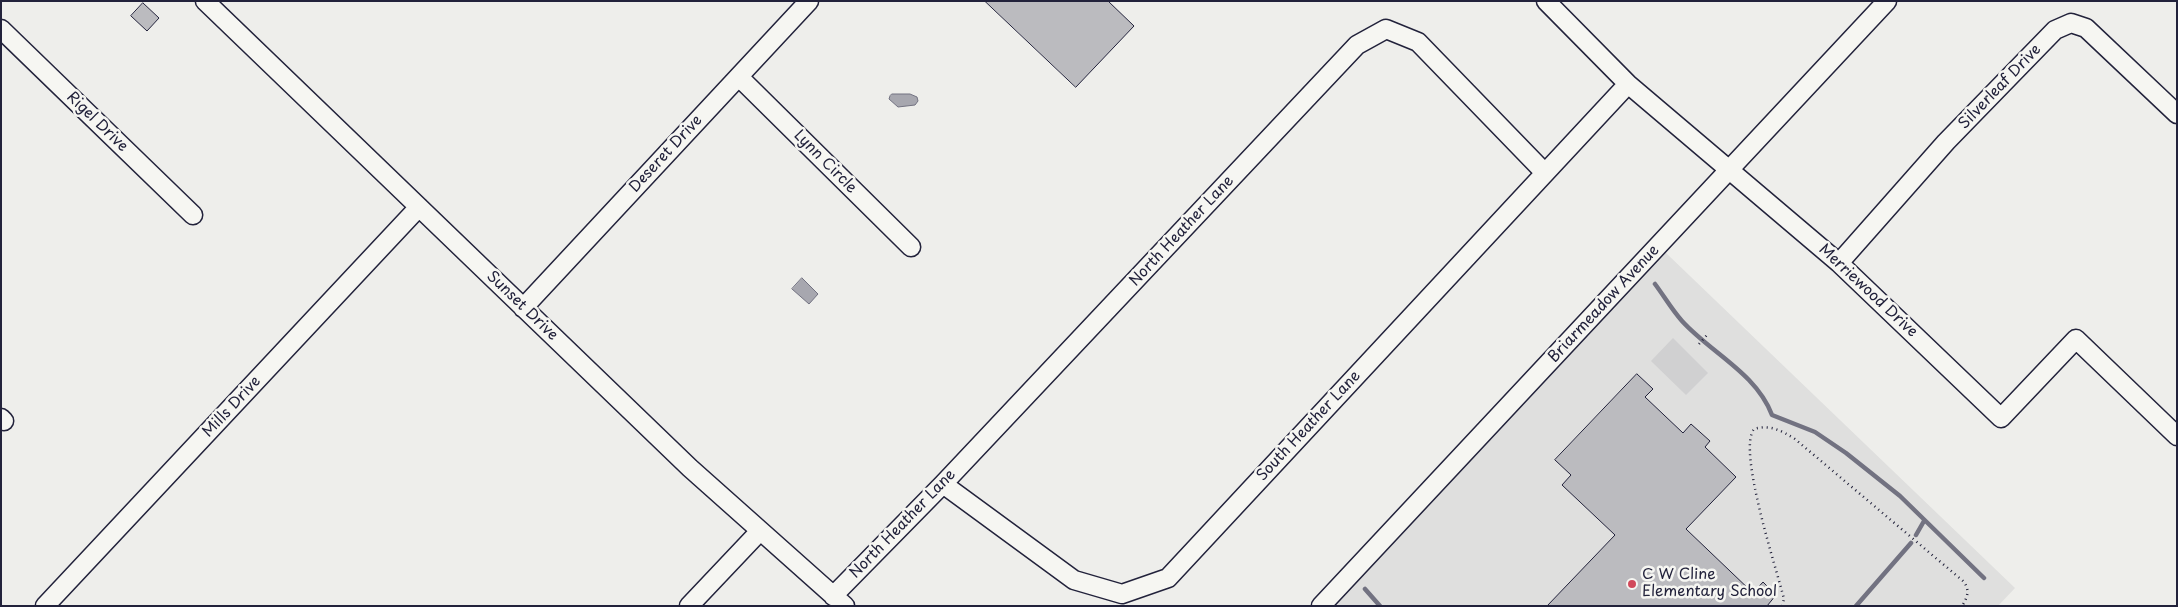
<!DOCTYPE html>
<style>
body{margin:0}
#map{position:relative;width:2178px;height:607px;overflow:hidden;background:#eeeeeb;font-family:"Playpen Sans",sans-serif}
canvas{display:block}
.frame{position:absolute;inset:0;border:2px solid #22223b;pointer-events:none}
</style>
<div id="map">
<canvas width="2178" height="607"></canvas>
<div class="frame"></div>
</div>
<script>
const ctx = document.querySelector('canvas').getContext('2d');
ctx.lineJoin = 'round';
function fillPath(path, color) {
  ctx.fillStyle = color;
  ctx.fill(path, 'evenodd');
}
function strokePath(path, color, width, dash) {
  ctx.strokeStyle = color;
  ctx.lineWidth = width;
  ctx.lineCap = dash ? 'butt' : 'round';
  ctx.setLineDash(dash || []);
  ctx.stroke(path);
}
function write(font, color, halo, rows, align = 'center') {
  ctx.font = font + ' "Playpen Sans",sans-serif';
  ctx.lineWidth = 5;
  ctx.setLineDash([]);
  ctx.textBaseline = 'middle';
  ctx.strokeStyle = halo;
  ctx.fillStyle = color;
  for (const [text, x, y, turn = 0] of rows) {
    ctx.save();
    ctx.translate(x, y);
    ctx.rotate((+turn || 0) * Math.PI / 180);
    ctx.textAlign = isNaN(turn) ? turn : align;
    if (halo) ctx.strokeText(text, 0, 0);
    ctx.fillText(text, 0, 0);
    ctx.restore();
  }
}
const built = new Path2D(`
 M1665,252L2015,588L1998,606H1329Z`);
const green = new Path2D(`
 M1673,338L1708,373L1686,395L1651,361Z`);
const water = new Path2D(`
 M892,94H910L917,97L918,101L915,105L898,107L889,99L890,96Z
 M802,278L818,294L809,304L792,289Z`);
const stream = new Path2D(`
 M1655,284C1664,296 1672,310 1682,321C1711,353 1756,373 1772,415L1815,432L1846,453L1900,496L1984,578
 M1916,535L1924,521
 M1365,589L1380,606
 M1856,606L1911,543`);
const building = new Path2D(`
 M985,1H1108L1134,26L1076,87Z
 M143,3L159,18L147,31L131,16Z
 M1637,374L1653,389L1645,397L1683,433L1691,424L1710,441L1705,447L1736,477L1686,529L1753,593L1763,582L1776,595L1767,606H1547L1615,535L1562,485L1571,475L1555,460Z`);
const path = new Path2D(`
 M1699,344L1707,335
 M1782,606L1784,599C1777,570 1737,450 1754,429C1770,424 1782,431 1795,439L1963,581C1970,589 1968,597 1962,606`);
const minor = new Path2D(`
 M205,1L690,468L845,606
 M1546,1L1628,84L1839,263L2001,418L2076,339L2177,436
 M1,29L193,215
 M739,77L911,247
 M1839,263L1946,142L2055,30L2071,23L2086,28L2177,114
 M523,308L809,1
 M1,418L4,421
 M943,484L1074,580L1122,594L1168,578L1628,84
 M833,596L943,484L1357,45L1386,29L1418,42L1545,173
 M45,606L419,207
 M689,606L760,531
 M1321,606L1887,1`);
const markers = [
 [1632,584,5,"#d1495b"]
];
const streetNames = [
 ["Silverleaf Drive",2000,87,-46],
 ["Rigel Drive",97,122,44],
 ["Deseret Drive",666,154,-47],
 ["Lynn Circle",825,162,45],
 ["North Heather Lane",1182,231,-47],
 ["Merriewood Drive",1868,291,43],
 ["Briarmeadow Avenue",1604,304,-47],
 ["Sunset Drive",522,306,44],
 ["Mills Drive",232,407,-47],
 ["South Heather Lane",1309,426,-47],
 ["North Heather Lane",903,524,-46]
];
const poiNames = [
 ["C W Cline",1642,575],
 ["Elementary School",1642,592]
];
fillPath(built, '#dfdfde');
fillPath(green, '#d0d0d1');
fillPath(water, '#a7a7af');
strokePath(water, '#727281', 1);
strokePath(stream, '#727281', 4.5);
fillPath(building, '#bbbbbf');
strokePath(building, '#22223b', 1);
strokePath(minor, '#22223b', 21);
strokePath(path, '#22223b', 2.5, [1, 4]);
strokePath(minor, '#f6f6f2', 18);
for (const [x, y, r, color] of markers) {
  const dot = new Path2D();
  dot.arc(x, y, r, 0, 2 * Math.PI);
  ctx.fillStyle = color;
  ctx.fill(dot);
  strokePath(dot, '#f6f6f2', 2);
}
write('15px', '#22223b', '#f6f6f2', streetNames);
write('15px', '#22223b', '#f6f6f2', poiNames, 'left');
</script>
